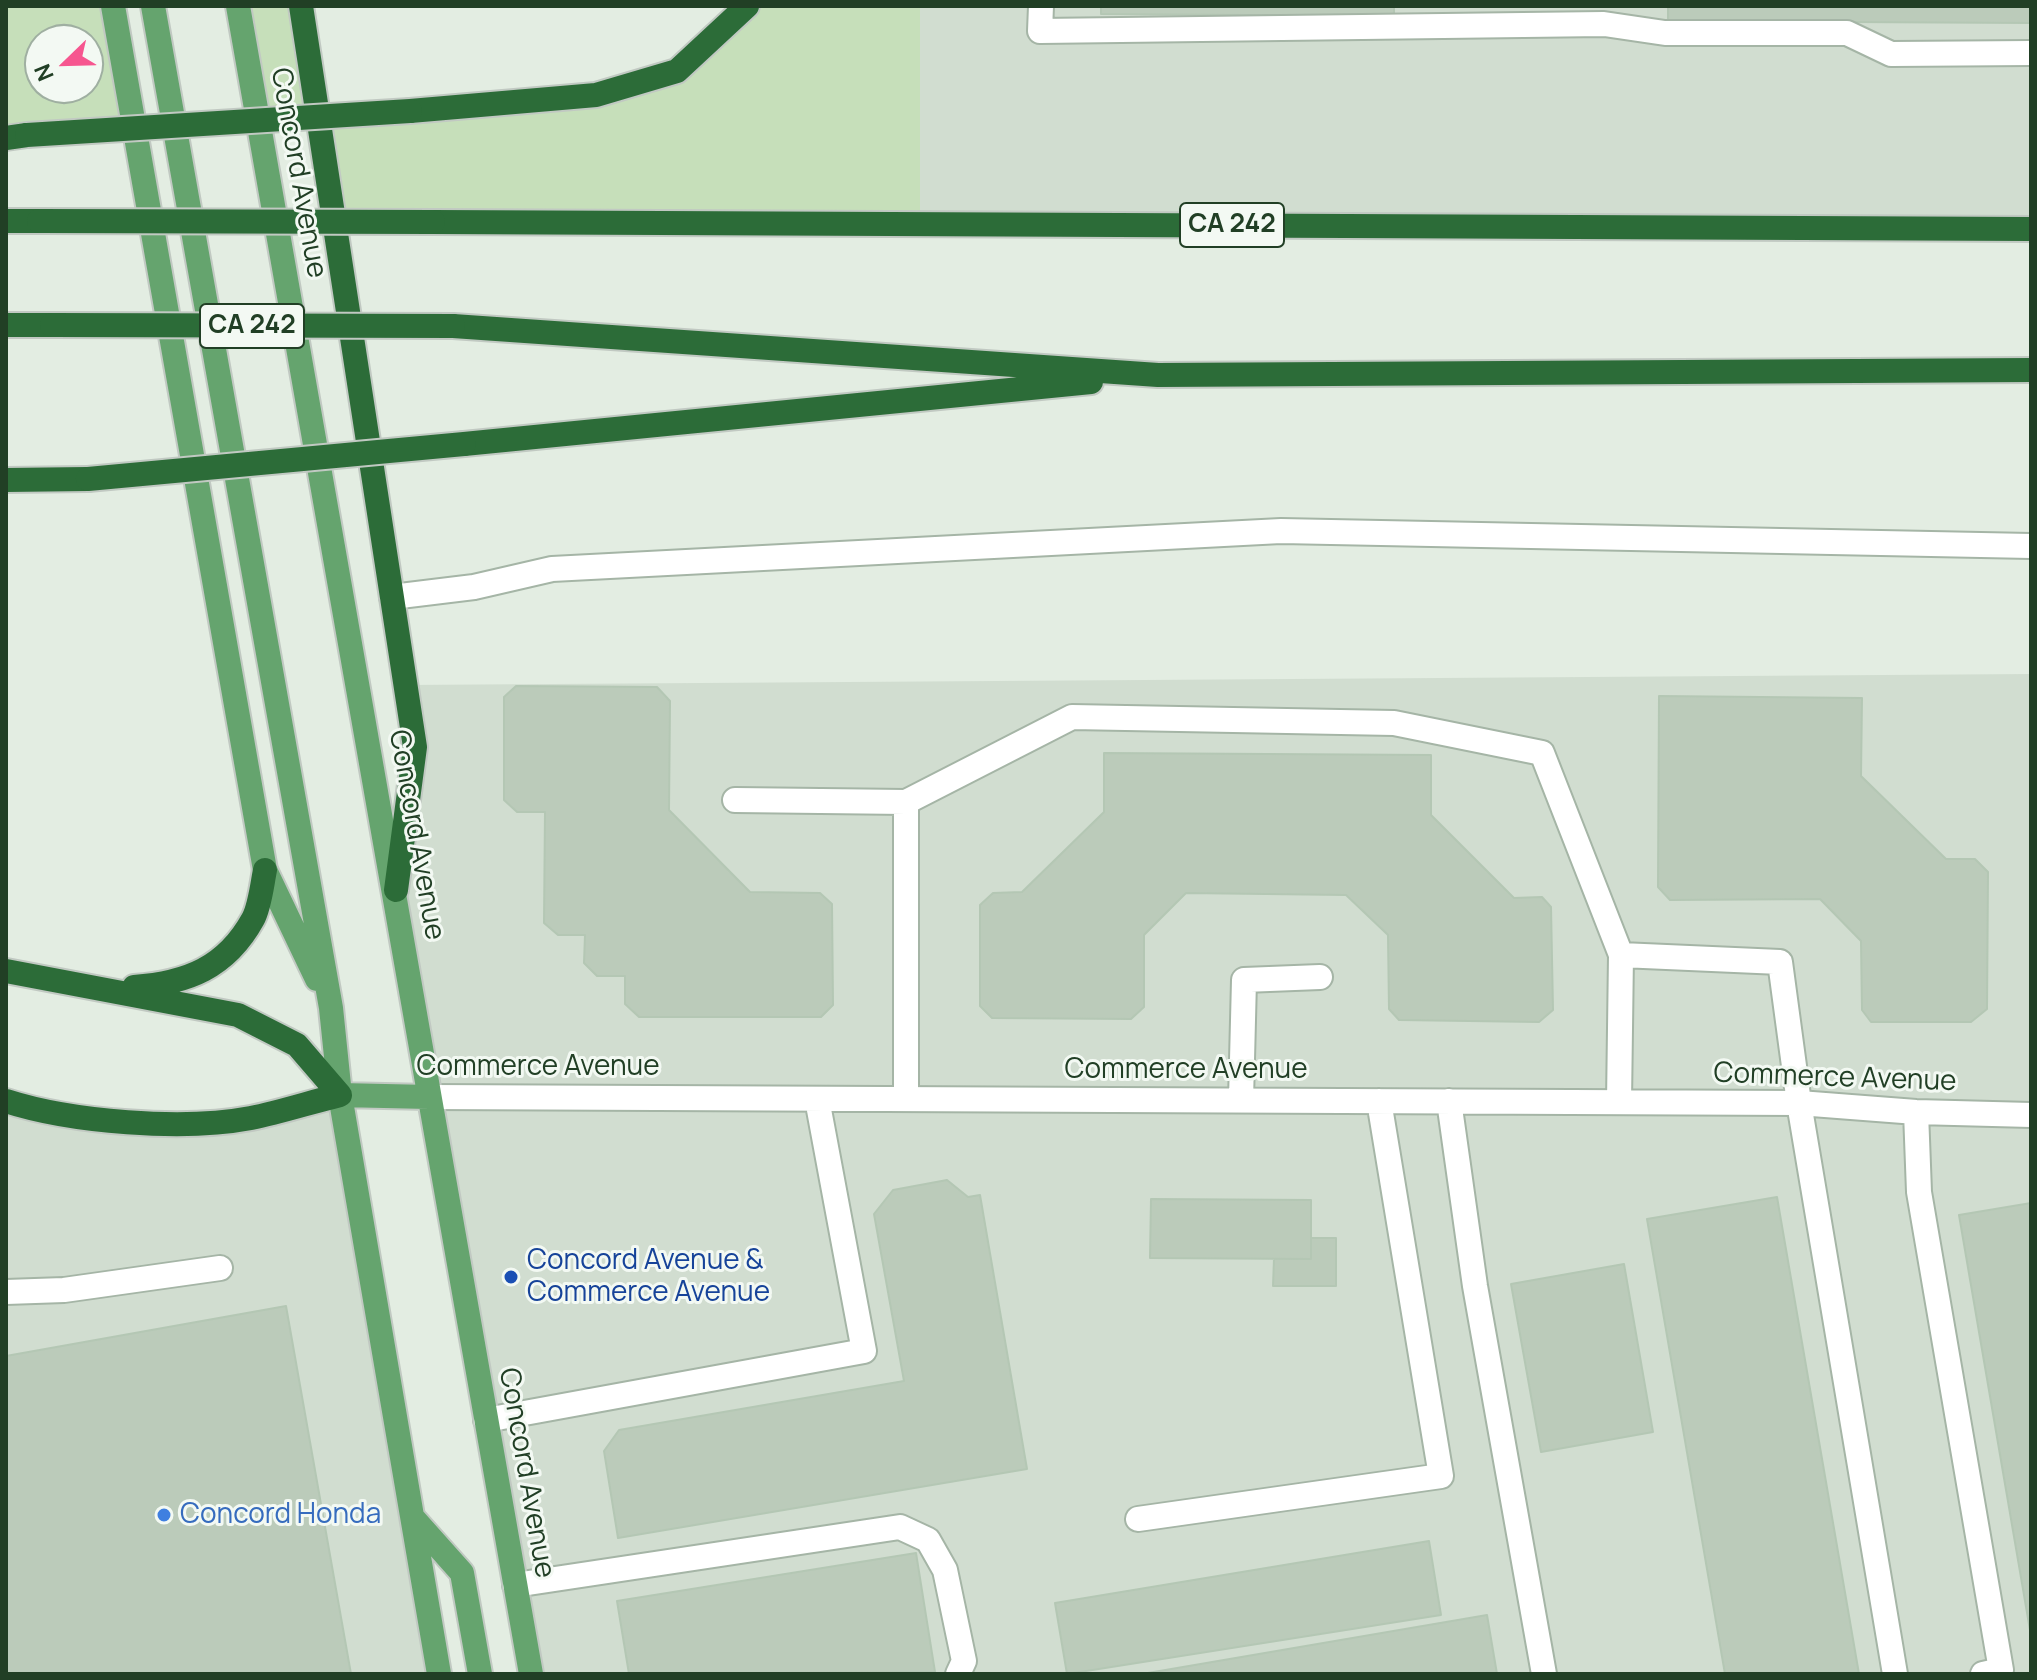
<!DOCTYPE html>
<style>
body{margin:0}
#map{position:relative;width:2037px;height:1680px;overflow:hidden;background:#e3ede2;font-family:Manrope,sans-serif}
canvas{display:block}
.frame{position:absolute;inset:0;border:8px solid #213f25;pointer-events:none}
.north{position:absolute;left:24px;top:24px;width:80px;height:80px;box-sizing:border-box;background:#f3f9f3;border:2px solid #9fafa1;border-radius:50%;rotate:247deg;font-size:22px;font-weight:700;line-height:32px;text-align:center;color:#213f25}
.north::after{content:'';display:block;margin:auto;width:28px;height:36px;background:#f6568f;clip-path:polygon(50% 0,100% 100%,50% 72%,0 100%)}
</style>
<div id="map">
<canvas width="2037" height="1680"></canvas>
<div class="frame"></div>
<div class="north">N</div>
</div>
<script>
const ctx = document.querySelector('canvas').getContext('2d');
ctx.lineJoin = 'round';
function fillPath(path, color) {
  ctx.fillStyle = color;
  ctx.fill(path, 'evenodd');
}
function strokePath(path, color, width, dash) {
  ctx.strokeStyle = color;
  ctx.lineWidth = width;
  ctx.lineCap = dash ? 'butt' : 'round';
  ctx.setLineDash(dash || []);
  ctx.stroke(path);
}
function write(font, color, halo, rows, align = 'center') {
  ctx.font = font + ' Manrope,sans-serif';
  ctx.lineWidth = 6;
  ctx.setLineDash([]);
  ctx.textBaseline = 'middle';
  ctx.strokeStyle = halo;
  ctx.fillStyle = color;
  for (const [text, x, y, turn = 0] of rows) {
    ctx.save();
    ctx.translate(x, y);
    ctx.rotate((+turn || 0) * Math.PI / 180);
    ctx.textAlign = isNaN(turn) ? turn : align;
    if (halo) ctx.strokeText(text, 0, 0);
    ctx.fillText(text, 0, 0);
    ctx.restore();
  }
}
const built = new Path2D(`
 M920,6H2031V229L920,224Z
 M2031,674V1674H531L396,890L412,768L405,685Z
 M340,1095L439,1674H6V1101L148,1123Z`);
const green = new Path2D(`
 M6,6H111L129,127L6,138ZM40,40H88V88H40Z
 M237,6H301L318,117L410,111L677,71L747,6H920V224L337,222L318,117L257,121Z`);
const building = new Path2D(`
 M1101,6H1394V16L1101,14Z
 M1668,6H2031V23L1668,21Z
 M516,686L657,687L670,701L669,810L750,892L820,893L832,904L833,1005L821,1017H639L625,1004V976H597L584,963L585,935H558L544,923L545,812H517L504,800V697Z
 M1659,696L1862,698L1861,776L1946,859H1975L1988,872L1987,1009L1971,1022H1871L1862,1010L1861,941L1820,899L1670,900L1658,887Z
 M1104,753L1431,755V815L1514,898L1542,897L1551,907L1553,1010L1539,1022L1399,1020L1389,1009L1388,935L1346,895L1186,893L1144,935V1007L1131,1019L992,1018L980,1006V905L993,893L1022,892L1104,812Z
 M947,1180L968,1197L980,1195L1027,1469L618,1538L604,1451L619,1430L904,1381L874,1214L893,1190Z
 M1777,1197L1859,1674H1725L1647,1219Z
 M1151,1199L1311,1200V1259L1150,1258Z
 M2031,1203V1636L1959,1215Z
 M1311,1238H1336V1286H1273L1274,1259H1311Z
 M1624,1264L1653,1432L1541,1452L1511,1284Z
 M286,1306L351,1674H6V1356Z
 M1429,1541L1441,1615L1067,1674L1055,1603Z
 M916,1553L935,1672L629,1674L617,1601Z
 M1487,1615L1497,1674H1142Z`);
const minor = new Path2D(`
 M1041,6L1040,31L1604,24L1665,33H1847L1891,54L2031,53
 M392,597L474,587L552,569L1281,531L2031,546
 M735,800L906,802L1072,717L1394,723L1542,753L1621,955L1619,1102
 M906,802V1099
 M1621,955L1780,962L1799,1103L1895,1674
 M429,1097L1799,1103L1916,1112L2031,1115
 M1241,1100L1244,980L1320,977
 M1449,1101L1475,1286L1544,1674
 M1916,1112L1919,1192L2001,1670L1983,1674
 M6,1292L64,1290L220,1268
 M486,1420L864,1351L817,1099
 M1138,1519L1441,1476L1379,1101
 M515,1585L900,1527L928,1540L945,1570L964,1661L958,1674`);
const major = new Path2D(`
 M113,6L265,870L317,979
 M153,6L331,1008L340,1095L439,1674
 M238,6L531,1674
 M340,1095L429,1097
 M413,1518L462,1573L480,1674`);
const highway = new Path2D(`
 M301,6L415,747L396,890
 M410,111L596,95L677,71L747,6
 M6,138L27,135
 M6,221H39
 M433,222L2031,229
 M6,325H52
 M453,326L1158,375L2031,370
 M464,444L1091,382
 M6,480L88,479
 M6,971L238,1015L297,1045L340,1095C311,1102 281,1112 251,1118C183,1131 71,1122 6,1101
 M134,987C187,983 226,968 253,919C260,906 262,885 265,870`);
const highwayBridge = new Path2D(`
 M27,135L410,111
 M39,221L433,222
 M52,325L453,326
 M88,479L464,444`);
const markers = [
 [511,1277,8,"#1a4fb4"],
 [164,1515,8,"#3f7fe0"]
];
const shields = [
 [1232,225,104],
 [252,326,104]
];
const shieldNames = [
 ["CA 242",1232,225],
 ["CA 242",252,326]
];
const streetNames = [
 ["Concord Avenue",298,173,80],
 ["Concord Avenue",416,835,80],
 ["Commerce Avenue",538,1067],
 ["Commerce Avenue",1186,1070],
 ["Commerce Avenue",1835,1078,2],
 ["Concord Avenue",526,1473,80]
];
const transitNames = [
 ["Concord Avenue &",527,1261],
 ["Commerce Avenue",527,1293]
];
const shopNames = [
 ["Concord Honda",180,1515]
];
fillPath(built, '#d1ddd0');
fillPath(green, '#c6dfba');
fillPath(building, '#bbcbba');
strokePath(building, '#b4c7b4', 2);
strokePath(minor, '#a5b5a6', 28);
strokePath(major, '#c1c9c2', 28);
strokePath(highway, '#c1c9c2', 28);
strokePath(minor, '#fff', 24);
strokePath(major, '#65a46e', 24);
strokePath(highway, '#2c6c38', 24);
strokePath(highwayBridge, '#c1c9c2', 28, []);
strokePath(highwayBridge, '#2c6c38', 24);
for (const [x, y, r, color] of markers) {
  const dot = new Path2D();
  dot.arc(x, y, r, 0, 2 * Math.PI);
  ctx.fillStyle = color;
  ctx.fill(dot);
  strokePath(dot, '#f3f9f3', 3);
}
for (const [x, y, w] of shields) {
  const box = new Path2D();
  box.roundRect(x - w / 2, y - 22, w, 44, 6);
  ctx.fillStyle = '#f3f9f3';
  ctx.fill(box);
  strokePath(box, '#213f25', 2);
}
write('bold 26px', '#213f25', null, shieldNames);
write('28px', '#213f25', '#f3f9f3', streetNames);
write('28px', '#164399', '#f3f9f3', transitNames, 'left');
write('28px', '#366cbe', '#f3f9f3', shopNames, 'left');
</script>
